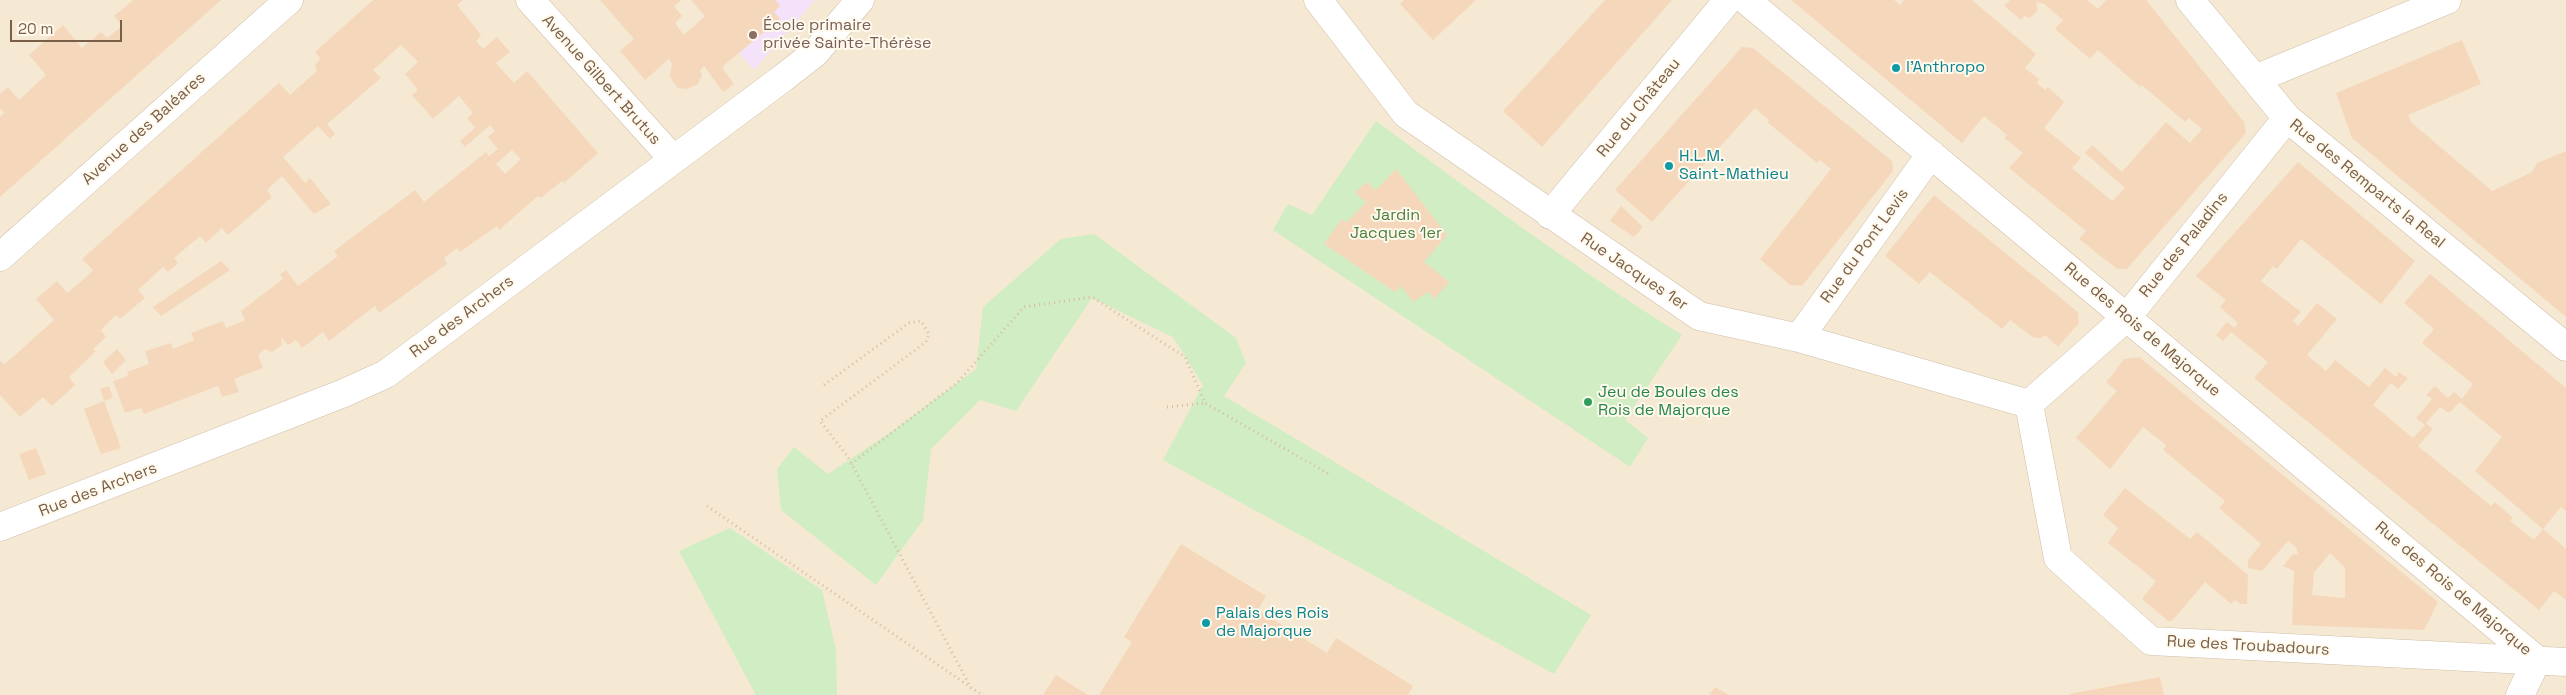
<!DOCTYPE html>
<meta charset="utf-8">
<style>
body{margin:0}
#map{position:relative;width:2566px;height:695px;overflow:hidden;background:#fef7e6;font-family:"Space Grotesk",sans-serif}
canvas{display:block}
.scale{position:absolute;left:10px;top:20px;width:112px;height:22px;box-sizing:border-box;border:2px solid #795e48;border-top:0;padding-left:6px;font-size:15px;line-height:18px;white-space:nowrap;color:#795e48;-webkit-text-stroke:4px #fffaed;paint-order:stroke}
</style>
<div id="map">
<canvas width="2566" height="695"></canvas>
<div class="scale">20 m</div>
</div>
<script>
const ctx = document.querySelector('canvas').getContext('2d');
ctx.lineJoin = 'round';
function fillPath(path, color) {
  ctx.fillStyle = color;
  ctx.fill(path, 'evenodd');
}
function strokePath(path, color, width, dash) {
  ctx.strokeStyle = color;
  ctx.lineWidth = width;
  ctx.lineCap = dash ? 'butt' : 'round';
  ctx.setLineDash(dash || []);
  ctx.stroke(path);
}
function write(font, color, halo, rows, align = 'center') {
  ctx.font = font + ' "Space Grotesk",sans-serif';
  ctx.lineWidth = 4;
  ctx.setLineDash([]);
  ctx.textBaseline = 'middle';
  ctx.strokeStyle = halo;
  ctx.fillStyle = color;
  for (const [text, x, y, turn = 0] of rows) {
    ctx.save();
    ctx.translate(x, y);
    ctx.rotate((+turn || 0) * Math.PI / 180);
    ctx.textAlign = isNaN(turn) ? turn : align;
    if (halo) ctx.strokeText(text, 0, 0);
    ctx.fillText(text, 0, 0);
    ctx.restore();
  }
}
const residential = new Path2D(`
 M0,0H2566V695H0Z`);
const education = new Path2D(`
 M691,0H815L754,70Z`);
const green = new Path2D(`
 M1376,121C1476,195 1576,269 1682,335L1625,420L1648,438L1630,467L1273,230L1288,204L1312,215Z
 M1094,234L1236,338L1246,363L1224,396L1591,615L1554,674L1163,460L1203,385L1173,337L1092,298L1016,411L980,400L931,449L923,520L876,585L781,510L777,469L794,447L828,474L891,432L976,369L983,307L1061,239Z
 M730,528L822,590L836,650L837,695H756L679,551Z`);
const building = new Path2D(`
 M133,0H221L0,197V117L4,113L0,108V94L8,87L19,100L46,75L29,55L63,25L82,48L101,32L107,38L122,26L114,16Z
 M373,0H463L457,5L481,35L476,41L483,49L497,37L510,52L496,63L503,71L514,83L527,71L598,153L564,183L562,181L541,198L538,196L499,230L497,226L460,252L457,248L444,258L447,264L379,313L375,306L329,341L323,332L302,348L296,340L288,345L281,337L282,345L272,352L265,349L258,355L263,368L234,379L239,392L222,397L218,386L144,414L141,408L125,413L113,381L128,376L127,372L149,364L145,351L171,343L173,349L194,340L191,333L223,321L226,328L245,320L241,311L283,279L280,274L286,270L298,286L338,256L334,251L415,190L424,202L486,152L489,156L498,149L488,137L495,131L490,125L465,147L460,141L475,128L467,118L473,113L459,96L433,119L412,95L418,90L405,74L418,62L401,45L373,70L381,78L327,124L335,134L330,139L318,126L283,157L305,183L310,178L331,204L314,214L282,176L267,190L272,197L228,235L222,228L206,243L200,236L174,258L178,263L168,272L163,267L138,290L145,298L120,319L116,315L101,330L106,337L93,349L96,351L69,377L75,385L52,406L43,397L20,417L0,395V361L5,364L54,320L36,299L57,281L67,293L83,280L93,270L82,259L279,83L290,95L317,71L315,66L320,58L315,52ZM512,150L521,159L505,174L496,164Z
 M600,0H681L674,6L682,16L675,23L684,35L705,16L691,0H775L780,6L774,12L780,19L722,67L734,84L723,92L704,66L700,70L702,75L698,84L687,89L678,88L673,82L670,76L672,64L669,59L645,80L620,51L634,39Z
 M1404,0H1476L1433,40L1400,4Z
 M1605,0H1672L1542,147L1503,111Z
 M1791,0H1894L1900,5L1904,0H1972L2036,54L2025,68L2039,79L2037,83L2045,90L2048,87L2064,102L2044,128L2081,158L2072,168L2112,201L2125,188L2085,153L2092,145L2122,172L2166,122L2190,143L2202,129L2189,118L2185,122L2142,85L2140,87L2098,50L2090,59L2055,29L2063,20L2044,4L2036,2L2038,10L2030,18L2024,16L2021,20L2004,6L2010,0H2087L2098,9L2106,0H2146L2244,122L2246,133L2127,269H2117L2079,239L2086,231L2009,168L2023,153L2004,138L2007,135L1984,116L1962,143Z
 M2462,40L2481,84L2408,115L2412,123L2492,191L2532,172L2537,163L2566,151V317L2352,138L2336,93Z
 M1742,47L1753,48L1892,161L1893,171L1802,286L1790,285L1760,259L1831,169L1820,160L1817,163L1767,122L1769,120L1755,108L1652,222L1615,190Z
 M2298,162L2415,261L2381,304L2301,239L2277,269L2273,266L2261,281L2301,312L2293,321L2298,326L2317,303L2337,319L2307,355L2326,371L2335,360L2369,387L2385,368L2396,377L2399,372L2408,378L2398,389L2391,383L2373,405L2413,438L2425,425L2416,418L2432,399L2426,395L2435,386L2448,398L2454,392L2462,399L2473,384L2422,343L2434,329L2404,303L2430,274L2566,388V511L2561,507L2543,529L2475,471L2502,437L2460,402L2449,413L2440,407L2426,423L2433,429L2418,446L2491,506L2495,502L2513,518L2510,521L2534,540L2543,529L2566,549V600L2554,591L2539,610L2254,378L2268,362L2231,332L2223,341L2216,335L2227,322L2234,328L2238,323L2220,307L2226,300L2196,276Z
 M1396,169L1447,235L1424,262L1449,282L1434,299L1428,292L1413,302L1401,286L1395,292L1324,244L1342,219L1347,222L1366,202L1355,193L1366,182L1376,190Z
 M1934,195L2078,312L2079,323L2058,347L2045,335L2041,338H2034L2010,320L2002,329L1930,272L1919,284L1885,256Z
 M1621,206L1643,227L1634,237L1610,221Z
 M221,261L230,270L161,316L153,307Z
 M117,349L126,360L112,374L103,362Z
 M2139,357L2438,602L2424,630L2292,625L2294,571L2283,566L2293,554L2298,555L2296,547L2288,541L2262,571L2248,568V560L2261,544L2219,508L2225,501L2163,450L2166,445L2143,427L2110,469L2076,438L2117,391L2106,382L2113,374L2124,359ZM2330,553L2345,568V598L2312,595L2314,573Z
 M109,386L113,398L104,401L100,389Z
 M104,401L121,448L101,454L84,409Z
 M36,448L46,474L29,480L19,454Z
 M2125,488L2190,539L2197,532L2248,575L2247,604H2240L2235,600L2231,604L2205,582L2172,621H2168L2142,599L2156,581L2108,543L2118,528L2103,515Z
 M1181,544L1266,596L1258,610L1327,653L1336,638L1413,686L1408,695H1099L1132,642L1124,637Z
 M1056,675L1088,695H1043Z
 M2160,677L2164,695H2069V694Z
 M1715,687L1729,695H1709Z`);
const path = new Path2D(`
 M824,385L909,323L921,321L929,334L926,342L820,421L848,457L971,688
 M1167,407L1205,403
 M851,464L958,382L1024,307L1092,297L1185,357L1205,403L1329,474
 M707,506L982,695`);
const street = new Path2D(`
 M530,0L673,159
 M1318,0L1406,114L1699,316L1799,338L2029,404
 M1746,0L2537,660L2520,695
 M2190,0L2287,118L2566,347
 M2255,79L2447,0
 M1550,215L1728,0
 M0,257L289,0
 M1799,338L1931,154
 M2029,404L2058,558L2151,641L2566,662
 M2029,404L2127,317L2287,118
 M0,527L344,393L386,374L783,78L815,53L860,0`);
const markers = [
 [753,35,5,"#8d6e63"],
 [1896,68,5,"#0f9aa8"],
 [1669,166,5,"#0f9aa8"],
 [1588,402,5,"#2e9e5b"],
 [1206,623,5,"#0f9aa8"]
];
const educationNames = [
 ["École primaire",763,26],
 ["privée Sainte-Thérèse",763,44]
];
const cultureNames = [
 ["l'Anthropo",1906,68],
 ["H.L.M.",1679,157],
 ["Saint-Mathieu",1679,175],
 ["Palais des Rois",1216,614],
 ["de Majorque",1216,632]
];
const streetNames = [
 ["Avenue Gilbert Brutus",601,80,48],
 ["Rue du Château",1639,108,-51],
 ["Avenue des Baléares",144,129,-42],
 ["Rue des Remparts la Real",2367,184,39],
 ["Rue des Paladins",2184,245,-51],
 ["Rue du Pont Levis",1865,246,-54],
 ["Rue Jacques 1er",1634,272,34],
 ["Rue des Archers",462,317,-37],
 ["Rue des Rois de Majorque",2142,330,40],
 ["Rue des Archers",98,490,-21],
 ["Rue des Rois de Majorque",2453,589,40],
 ["Rue des Troubadours",2248,646,3]
];
const parkNames = [
 ["Jardin",1396,216],
 ["Jacques 1er",1396,234]
];
const leisureNames = [
 ["Jeu de Boules des",1598,393],
 ["Rois de Majorque",1598,411]
];
fillPath(residential, '#f6e9d3');
fillPath(education, '#f4e2fa');
fillPath(green, '#d0edc3');
fillPath(building, '#f5d8bb');
strokePath(street, '#d0bfaa', 29);
strokePath(path, '#dabb9e', 3, [1, 4]);
strokePath(street, '#fff', 28);
for (const [x, y, r, color] of markers) {
  const dot = new Path2D();
  dot.arc(x, y, r, 0, 2 * Math.PI);
  ctx.fillStyle = color;
  ctx.fill(dot);
  strokePath(dot, '#fffaed', 2);
}
write('16px', '#785e54', '#fffaed', educationNames, 'left');
write('16px', '#0d838f', '#fffaed', cultureNames, 'left');
write('16px', '#795e48', '#fffaed', streetNames);
write('16px', '#4c803f', '#fffaed', parkNames);
write('16px', '#27864d', '#fffaed', leisureNames, 'left');
</script>
